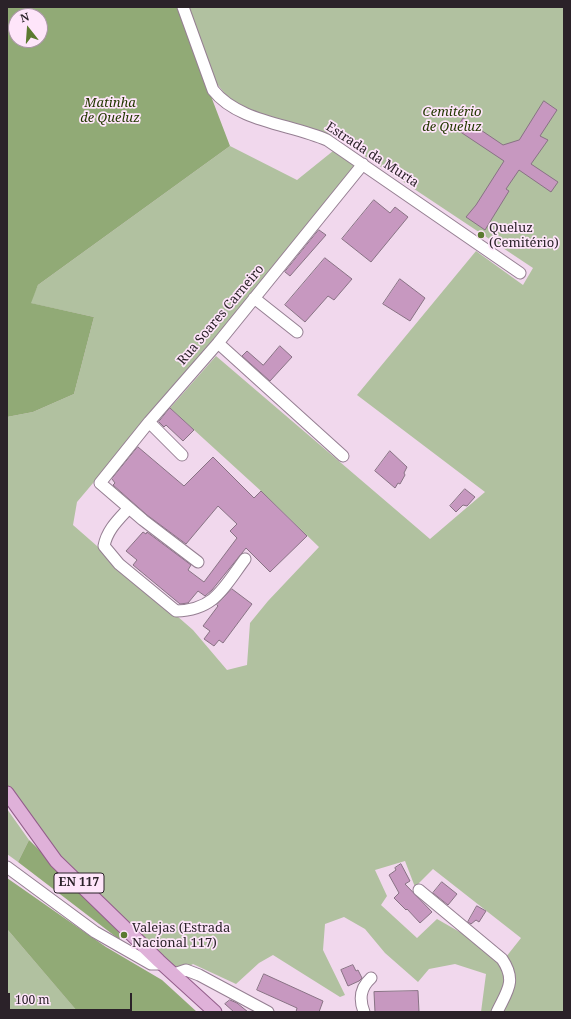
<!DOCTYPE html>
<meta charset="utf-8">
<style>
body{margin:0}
#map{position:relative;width:571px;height:1019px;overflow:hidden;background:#f1d8ed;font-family:"Noto Serif",serif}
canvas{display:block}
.frame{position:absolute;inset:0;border:8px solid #2b2229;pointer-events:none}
.north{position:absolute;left:8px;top:8px;width:40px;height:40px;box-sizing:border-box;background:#fee5fa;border:1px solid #aa97a6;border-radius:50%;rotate:343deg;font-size:11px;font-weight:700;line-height:16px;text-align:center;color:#2b2229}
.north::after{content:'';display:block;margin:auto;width:14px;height:18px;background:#5b7a30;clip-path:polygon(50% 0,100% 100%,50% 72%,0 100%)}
.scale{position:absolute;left:8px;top:993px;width:124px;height:18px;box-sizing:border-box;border:2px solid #2b2229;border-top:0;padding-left:5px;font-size:12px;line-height:14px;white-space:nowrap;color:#2b2229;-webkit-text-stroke:3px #fee5fa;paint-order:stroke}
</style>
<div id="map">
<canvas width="571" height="1019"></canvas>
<div class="frame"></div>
<div class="north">N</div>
<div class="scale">100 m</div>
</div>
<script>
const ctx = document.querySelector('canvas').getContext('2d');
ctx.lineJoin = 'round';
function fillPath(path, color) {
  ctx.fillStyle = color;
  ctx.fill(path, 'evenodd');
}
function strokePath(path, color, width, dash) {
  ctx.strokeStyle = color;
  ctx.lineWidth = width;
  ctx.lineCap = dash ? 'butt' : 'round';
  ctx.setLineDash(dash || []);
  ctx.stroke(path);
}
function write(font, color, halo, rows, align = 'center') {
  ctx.font = font + ' "Noto Serif",serif';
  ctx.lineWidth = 3.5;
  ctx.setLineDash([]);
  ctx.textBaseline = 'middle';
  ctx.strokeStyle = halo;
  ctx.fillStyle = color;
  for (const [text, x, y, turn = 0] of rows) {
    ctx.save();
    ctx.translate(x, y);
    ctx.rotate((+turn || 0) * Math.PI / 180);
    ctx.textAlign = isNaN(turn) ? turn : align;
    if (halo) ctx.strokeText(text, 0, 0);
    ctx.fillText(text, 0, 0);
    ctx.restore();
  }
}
const green = new Path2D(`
 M177,7H564V1012H502L513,969L512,964L506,957L521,938L433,869L415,887L405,861L375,870L387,896L381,905L417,938L437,919L472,939L499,961L507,979L492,1012H481L486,974L455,964L429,969L418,982L385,953L365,929L344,917L325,924L323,950L345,995L340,997L273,955L259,963L236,984L193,964L174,974L56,861L7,785V417L33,412L74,394L94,317L30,303L38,285L230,146L297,180L333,151L363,164L77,502L73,525L193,630L227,670L247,665L250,623L268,601L319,547L261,491L170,408L216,356L430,539L485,492L357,395L476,251L523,285L533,268L336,137L251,112L229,99L218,85L206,83Z
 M7,809L29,840L18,862L7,854Z
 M7,929L78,1012H7Z`);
const forest = new Path2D(`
 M7,7H177L230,146L38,285L31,303L94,317L74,394L33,412L7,417ZM16,16H40V40H16Z
 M29,840L118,927L120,940L18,862Z
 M7,878L106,947L162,980L197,1012L77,1011L7,929Z`);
const building = new Path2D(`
 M544,101L557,110L540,136L548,140L531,164L558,182L551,192L519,170L506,189L509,191L485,230L466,217L476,205L504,161L456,129L463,118L503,145L519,140Z
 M374,200L390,213L395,207L408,217L371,262L342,239Z
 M319,230L326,235L290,276L285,272Z
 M325,258L352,279L334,300L328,296L305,322L285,305Z
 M400,279L425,298L410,321L383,304Z
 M280,346L292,357L270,381L242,356L247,351L263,365Z
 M170,408L194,430L183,441L166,425L164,427L159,422Z
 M138,447L184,486L213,457L254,498L261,491L307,536L270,572L246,548L212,590L205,596L198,591L188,603L180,604L133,565L137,560L126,551L143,532L146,534L147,532L191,565L188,570L204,582L237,538L230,531L237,524L218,506L186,544L147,515L113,485L115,483L112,479Z
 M390,451L407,467L404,473L405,475L400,484L398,483L395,488L375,471Z
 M465,489L475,497L467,506L463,505L456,512L450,506Z
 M232,589L252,604L223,643L219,640L214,646L204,639L210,631L203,626L218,606L217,605Z
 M401,864L410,881L405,884L432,912L420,923L407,909L406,910L394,898L399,893L389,875L396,870L395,868Z
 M442,882L457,894L448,905L433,893Z
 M477,906L486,911L479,922L476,920L471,924L468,922Z
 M353,965L356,971L358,970L362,978L359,981L348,986L341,970Z
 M264,974L323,1001L319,1012H296L297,1008L257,990Z
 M418,991L419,1012H375L374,992Z
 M230,1000L237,1003L248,1012H234L225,1004Z`);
const minor = new Path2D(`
 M183,7L213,90C238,122 291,124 327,140L520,273
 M254,298L297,332
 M218,343L343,456
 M149,422L182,455
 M129,508C118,520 107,530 104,546L119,564L176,611C215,610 224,587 245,559
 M198,562L143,520L100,483L149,422L218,343L363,164
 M7,867L95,932L151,964H162
 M419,890L502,959C517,981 507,991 497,1012
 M174,974L186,970L199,975L268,1012
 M364,1012C359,999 360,988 371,978`);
const major = new Path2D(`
 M7,793L56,861L159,961L215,1012`);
const markers = [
 [481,235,4,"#5b7a30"],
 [124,935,4,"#5b7a30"]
];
const shields = [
 [79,883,50]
];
const shieldNames = [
 ["EN 117",79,883]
];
const parkNames = [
 ["Matinha",110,103],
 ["de Queluz",110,118],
 ["Cemitério",452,112],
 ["de Queluz",452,127]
];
const streetNames = [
 ["Estrada da Murta",372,155,33],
 ["Rua Soares Carneiro",221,315,-50]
];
const poiNames = [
 ["Queluz",489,228],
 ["(Cemitério)",489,243],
 ["Valejas (Estrada",132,928],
 ["Nacional 117)",132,943]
];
fillPath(green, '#b1c1a0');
fillPath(forest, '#91aa76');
fillPath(building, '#c798c0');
strokePath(building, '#887284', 1);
strokePath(minor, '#957f92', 13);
strokePath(major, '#925d8a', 15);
strokePath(minor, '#fff', 11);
strokePath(major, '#dfb1d9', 13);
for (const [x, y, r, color] of markers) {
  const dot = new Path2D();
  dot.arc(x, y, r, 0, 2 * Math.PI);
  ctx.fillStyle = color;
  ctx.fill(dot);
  strokePath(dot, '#fee5fa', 1.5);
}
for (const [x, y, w] of shields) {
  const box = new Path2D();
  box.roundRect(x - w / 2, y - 10, w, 20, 3);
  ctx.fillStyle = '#fee5fa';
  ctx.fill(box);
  strokePath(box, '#2b2229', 1);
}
write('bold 12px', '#2b2229', null, shieldNames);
write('italic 13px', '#233800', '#fee5fa', parkNames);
write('13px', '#2b2229', '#fee5fa', streetNames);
write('13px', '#2b2229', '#fee5fa', poiNames, 'left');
</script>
